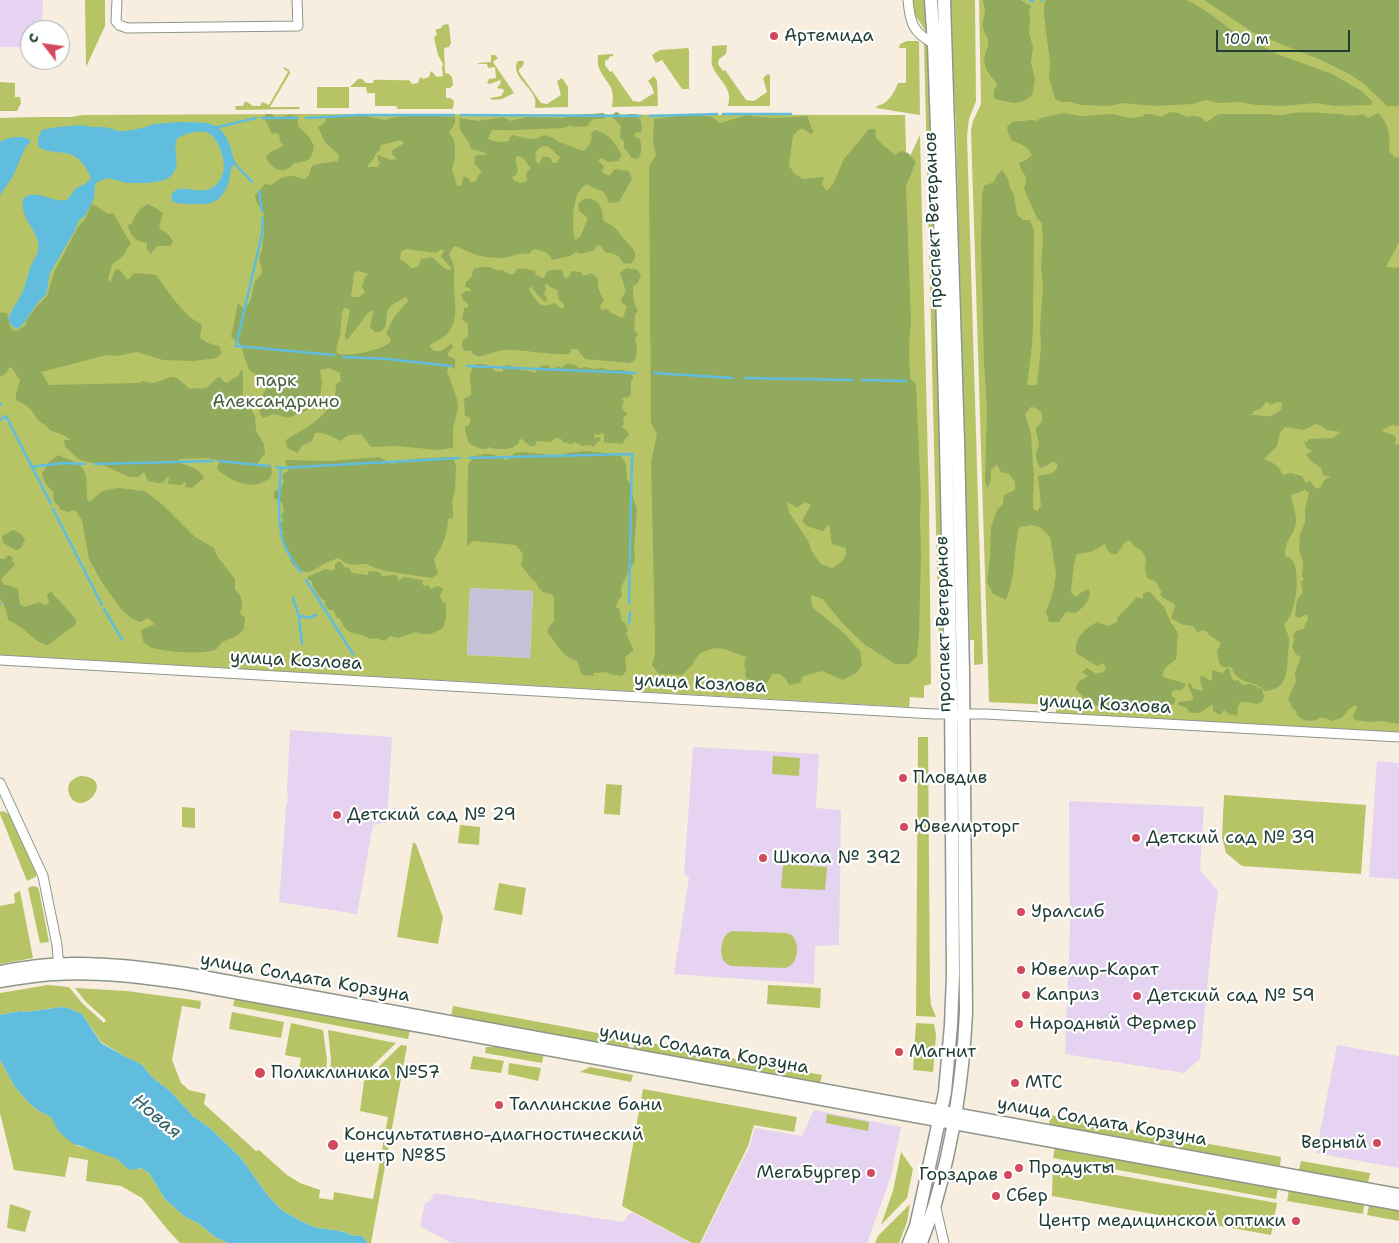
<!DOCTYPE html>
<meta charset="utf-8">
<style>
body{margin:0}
#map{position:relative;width:1399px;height:1243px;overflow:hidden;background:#f8eedf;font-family:"Shantell Sans",sans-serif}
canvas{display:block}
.north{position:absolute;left:20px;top:20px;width:50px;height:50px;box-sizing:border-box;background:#fff;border:1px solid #a5b1ae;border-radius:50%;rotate:300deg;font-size:14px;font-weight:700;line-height:20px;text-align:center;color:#1f3d34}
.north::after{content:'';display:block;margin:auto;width:18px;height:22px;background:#d1495b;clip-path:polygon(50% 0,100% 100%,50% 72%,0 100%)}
.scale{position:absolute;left:1216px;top:30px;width:134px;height:22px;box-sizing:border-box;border:2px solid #1f3d34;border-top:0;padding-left:6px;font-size:15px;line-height:18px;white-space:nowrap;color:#1f3d34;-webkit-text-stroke:4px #fff;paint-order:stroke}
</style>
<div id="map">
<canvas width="1399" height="1243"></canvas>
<div class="north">С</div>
<div class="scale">100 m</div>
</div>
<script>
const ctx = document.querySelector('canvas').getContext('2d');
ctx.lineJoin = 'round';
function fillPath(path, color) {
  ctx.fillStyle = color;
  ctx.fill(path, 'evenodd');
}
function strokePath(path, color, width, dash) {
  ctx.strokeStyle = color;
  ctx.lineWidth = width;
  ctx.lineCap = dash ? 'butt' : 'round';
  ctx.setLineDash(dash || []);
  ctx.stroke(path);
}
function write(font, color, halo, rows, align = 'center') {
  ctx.font = font + ' "Shantell Sans",sans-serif';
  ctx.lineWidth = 4.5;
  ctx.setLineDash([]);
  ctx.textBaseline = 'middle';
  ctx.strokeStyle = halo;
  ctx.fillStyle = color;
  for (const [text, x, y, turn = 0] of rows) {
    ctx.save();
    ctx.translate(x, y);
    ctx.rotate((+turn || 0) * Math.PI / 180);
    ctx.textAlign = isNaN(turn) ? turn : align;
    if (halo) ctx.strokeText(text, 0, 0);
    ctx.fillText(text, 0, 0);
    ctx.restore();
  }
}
const built = new Path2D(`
 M0,0H43L42,30H30V47H0Z
 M290,730L392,737L387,822L373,825L357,914L279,902L286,807L288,800L287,790Z
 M693,747L819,754L816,808L841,810L839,945L815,946L814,984L674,974L689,878L684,873Z
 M1377,761L1399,763V879L1369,877Z
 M1069,801L1204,807L1200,870L1218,891L1212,938L1200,1059L1184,1073L1065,1054L1070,931Z
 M1337,1045L1399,1056V1168L1316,1153Z
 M814,1110L901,1127L891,1176L867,1243H701L750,1146L755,1128L802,1136Z
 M434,1193L623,1222L631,1212L691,1243H451L420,1226L425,1203L430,1201Z`);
const industrial = new Path2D(`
 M470,588L533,591L530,658L467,655Z`);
const green = new Path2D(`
 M85,0H105V26L86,67Z
 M912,0H926L928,30H925L915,15Z
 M950,0H975L976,101L969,119L967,136L983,664L974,665V640H970L956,129Z
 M979,0H1399V732L1056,713V705L989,702L971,130L973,121L981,104Z
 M448,24L449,26L451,43L449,47L444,48L445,73L449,74L452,77L453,85L450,88H446V98H450L454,101L453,108L452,109H398L396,106H375V93H367L366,87H350L358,79H362L366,83H373L374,80C386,79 397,81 409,80L412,84L418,83L420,77L423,79L429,77L431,71L437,77L443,76L442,68L443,64L438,55L434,38L437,34L435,30L441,28L443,25Z
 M907,41H918L919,42L920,115L876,108L877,106C888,104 894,93 898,83H906V48H899L900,44Z
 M924,43L930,49L947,688H940Z
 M727,45L726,54L719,59L718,64L723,71L725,70L746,100L754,101L767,92L763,78L768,74L770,75V106H728C734,87 717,80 712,65C711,60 712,54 712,48V46Z
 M688,48L689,50V89H682L662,60L656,63L652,55L660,50Z
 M613,54V56L609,57V59L605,61V65L610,72L612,71L633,101L640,102L654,93L652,87L648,81L654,76L657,81L658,106L612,107C616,84 606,85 599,68C597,64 598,59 598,55Z
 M491,55H495L498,58L493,62L514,93L502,99L492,100L490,98L501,96L504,91L503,89L497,88L501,83L500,80L490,84L487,83L489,79L496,78L495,67L488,68L487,64H477L479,63L491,62Z
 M518,61H524L523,66L519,69V72L541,103L547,104L561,95L557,81L562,78L568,87V107L535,108C535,105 536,102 535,99C532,87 509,74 518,61Z
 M284,67L289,70L290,73L270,107H300L299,109L236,110L235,106H243L245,101L253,106H260L262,102L269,105L288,72L283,68Z
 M0,82L15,83V97H20L21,103L17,111H0Z
 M317,87H349V108H317Z
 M296,114L905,115L907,181L916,162L910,156L920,135L929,506L931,684L924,686V698L910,697L909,707L0,655V118L36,117H71L83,115ZM470,588L533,591L530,658L467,655Z
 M918,737H928L930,993L931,1005L936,1017L916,1016Z
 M773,756L800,758L799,776L772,774Z
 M80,776C84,776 92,777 95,781C102,791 87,807 76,802C69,799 66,789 70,782C73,779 77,777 80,776Z
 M606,784L622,785L620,815L604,814Z
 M1224,795L1366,805L1361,874L1242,866L1226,853L1222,837Z
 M182,807L195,808V828L182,827Z
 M3,811L9,814L37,875L35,877L27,881L0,814V812Z
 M460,825L480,827L479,845L458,843Z
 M413,842L416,844L443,917L438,944L397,937Z
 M783,864L827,867L825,890L781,888Z
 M499,883L526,888L522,915L494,910Z
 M32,886L37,887L39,890L49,942L40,943L28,888Z
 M20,891L33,958L0,964V906L15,903L14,894Z
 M733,931L786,933L792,935C800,944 799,965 785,968L732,966C729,965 727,965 725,962C719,957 721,940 726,935C728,932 730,932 733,931Z
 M48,985L69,987L82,1003L104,1023L106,1020L85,1001L75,988L127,991L201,1001L200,1009L182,1006L172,1060L181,1083L189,1090L206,1094L204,1104L256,1151L259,1150L287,1175L300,1183L320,1190L319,1198L333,1200L334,1192L373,1199L388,1117L360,1111L364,1081L401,1045L407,1046L371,1243H368L362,1236L350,1235L345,1232L314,1227L301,1221L283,1211L268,1196L241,1158L210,1128L194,1117L170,1091L152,1077L141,1064L126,1057L101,1042L82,1014L68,1008L61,1007L27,1012L20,1011L0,1015V993Z
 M768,985L821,988L820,1008L767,1004Z
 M235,997L410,1030L408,1039L233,1006Z
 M453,1006L630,1039L628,1049L451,1016Z
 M232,1012L284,1022L281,1038L229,1029Z
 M291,1023L323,1030L327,1060L326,1074L299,1069L301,1058L285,1055Z
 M916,1023L934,1024L936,1034L933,1072L913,1070Z
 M328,1030L396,1043L358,1080L330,1075L331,1060Z
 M635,1040L822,1075L820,1083L633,1049Z
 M486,1047H511L544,1053L542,1063L485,1053Z
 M473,1056L504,1061L501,1073L470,1069Z
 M0,1060L15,1087L28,1102L39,1111L51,1117L78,1146L94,1150L117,1159L134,1170L141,1168L149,1173L165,1199L185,1217L198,1223L215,1237L228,1243H181L179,1242L167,1229L142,1198L121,1186L86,1181L88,1160L69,1157L65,1177L14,1170L0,1113Z
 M509,1063L541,1068L538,1081L508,1074Z
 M590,1067L633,1075L631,1082L580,1072Z
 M643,1089L797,1117L794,1132L754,1125L748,1146L700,1243H692L622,1206Z
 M827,1114L869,1122L868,1131L826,1123Z
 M1050,1115L1281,1157L1280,1166L1049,1125Z
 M1055,1147L1278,1188L1276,1199L1053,1158Z
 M901,1152L913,1169L907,1198L881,1225L893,1191Z
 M1301,1161L1370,1173L1368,1183L1299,1170Z
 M1053,1164L1277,1203L1271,1235L1052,1196Z
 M1289,1190L1364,1205L1363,1214L1287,1201Z
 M10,1204L31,1211L25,1232L7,1228Z
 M910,1204L907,1222L899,1243H875L878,1236Z
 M1369,1205L1399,1211V1221L1367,1215Z`);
const forest = new Path2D(`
 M983,0H1020L1031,6L1029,12L1030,22L1029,33L1033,47L1031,63L1035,79L1032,95L1024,101L1014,103L994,99V91L997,84C993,78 988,74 986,68C982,55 986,55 988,45C989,38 986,36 984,31C981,24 984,18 985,11C985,8 983,4 983,0Z
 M1046,0H1186L1193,3L1212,15L1230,29L1277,54L1332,74L1360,90L1373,102L1370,105L1335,106L1316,103L1282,106L1257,105L1238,102L1217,103L1206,100L1193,104L1154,106L1123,103L1109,106L1081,105L1071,102H1062L1055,99L1049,77L1050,63L1044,15V5Z
 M1204,0H1399V106H1387L1363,83L1349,74L1321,60L1254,33Z
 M616,112L619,113L622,118L629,114H636L641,121L642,131L640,133L636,132L634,136L635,137L639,138C642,144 643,154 637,159L630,157V155L624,148V141L620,138L621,126L612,117V115Z
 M1170,112L1178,113L1187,117C1196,115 1200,116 1206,122C1212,120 1214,115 1220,114H1271C1279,117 1286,114 1294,113C1309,112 1324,113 1338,114C1347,115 1353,117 1362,114L1368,118L1378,113C1389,122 1391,139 1389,152L1396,158L1399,157V242L1386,267L1395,268L1399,267V426L1392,425L1382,430L1384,432L1394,435L1396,438L1395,443L1396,445L1399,444V724L1381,721L1371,722L1354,720L1353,716L1357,707L1355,705L1348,710L1342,718L1331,721C1328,719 1327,718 1323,718C1317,717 1321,718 1316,720C1308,722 1297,720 1296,711L1293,709L1288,699L1296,681L1295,672L1300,660V656L1296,655L1292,647L1294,640L1293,635L1296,631L1304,629L1305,624L1308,620L1307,614L1299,618L1295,616L1297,600L1303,593L1301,582L1304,579L1302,576L1303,562L1299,550L1300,534L1305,523V509L1309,493L1305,490L1291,495C1293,507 1299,518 1294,530C1289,540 1285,542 1285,556C1289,557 1292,559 1294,563C1300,576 1296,616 1284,624C1285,628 1287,632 1288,635C1290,641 1289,646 1288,652C1287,670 1289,689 1265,691C1254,679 1238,686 1231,667H1223L1219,663L1217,651L1221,643L1209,635L1207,632L1202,630L1198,633L1194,627L1187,625H1183L1171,618L1175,606L1173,603L1163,598L1160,594L1162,592C1156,583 1159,582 1147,578L1145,569L1146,559L1142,551L1134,546L1130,540L1125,542L1117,554H1112L1107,550L1105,544L1091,552L1077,554C1074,559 1072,583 1071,592L1075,597L1082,592L1089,589C1092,600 1084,606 1076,613L1066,612L1059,622H1049L1046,612L1053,592L1056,574L1050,537L1041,528L1032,525L1019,527C1013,552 1016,577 1006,600L993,594L987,582L990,557L991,527L997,510L1003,504L1004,495L1015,490V482L1009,474L1001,472L997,465L991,470V481L987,488L985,481L987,406L984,364L981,248L982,196L984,186L994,182L997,175L1002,170L1008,179L1010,188L1014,195L1017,214L1023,220H1030L1034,230L1033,326L1032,345L1027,385H1037L1041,348L1040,328L1043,286L1041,266L1043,240L1042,223L1037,218L1024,189C1030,172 1021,176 1019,163L1026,160L1032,155C1027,147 1021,143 1012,141L1008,133L1007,127C1013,121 1014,121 1023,121C1028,121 1030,119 1036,121L1041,118L1064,113L1081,116L1113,114L1130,118L1141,117L1146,114H1151L1161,117ZM1266,402H1268L1270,405L1277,402L1282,403L1281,410C1266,421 1266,414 1251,415L1254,411C1261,410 1262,407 1266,402ZM1031,407C1044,408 1046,421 1036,428C1036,435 1039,441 1039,447L1037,449C1035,456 1036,462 1041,468L1046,466L1052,462L1057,463C1059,475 1046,474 1038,476L1041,505L1038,511H1036L1033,508L1034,475L1033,466L1031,434L1025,414ZM1316,424L1322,426L1326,430L1341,432L1333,438L1309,439L1308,442L1304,441L1306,447L1312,452L1308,453L1306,455L1311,461L1321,468L1323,475L1331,477C1325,479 1323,481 1321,487L1316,489L1310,481L1306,483L1302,476L1291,473L1283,475C1278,465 1274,463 1264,459L1277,446L1280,433L1285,427L1303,430Z
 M604,113L605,118L602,119H594L589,123L588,126L571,127V125L563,128L515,130H492L488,139C495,142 501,143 509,141L510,137L513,135C522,138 536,142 543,135L554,138L557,141L583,151C589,147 593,140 591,134L595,130C610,134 614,142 622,155L618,161L608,162L602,158L598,160L604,167L602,172L609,176L615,169L629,171L632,179L619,202L609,203C603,184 599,194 587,184C571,191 572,226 575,240L580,237L588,218L579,211L578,204C580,203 581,200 584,199C591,196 600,203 602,210C603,214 602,217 604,221C607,224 611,224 614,227C618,230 620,235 624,239C631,247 641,253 631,264L623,263C619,254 614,254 605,252L600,245L596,246L593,251L580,254L576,252L570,256L552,260C548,251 542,251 534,249L529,254C515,252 513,258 501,258C494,258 483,257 477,255C469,253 462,248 454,246L449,254C451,259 454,264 454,269C455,274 453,279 454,284C454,301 460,318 448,333C442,340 435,341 429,346L434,351H441L451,344L453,347L448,353V356L455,359V369L450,366L448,368L447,371L457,399L458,408L453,428V448L437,450L398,446L371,447L361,434L349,435L340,441C331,436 325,432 315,433L312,441L301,446L298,453L287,448L286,440C307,427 337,413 336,384L341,381L340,375L341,373L328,368L320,370L322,382L320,399L307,410L288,418L274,414L263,418L260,414C260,411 258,404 259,401C262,392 268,394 265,381L249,370L245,359L241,345L231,337L238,303L243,308C257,303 248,283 261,275L262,271L259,257L262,250L264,231L263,225L264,218L263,212L257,203L255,195L265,184L272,185C278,178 288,174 298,177C300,178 303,179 306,179L309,175L312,166L317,164L338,161L339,155L325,142L318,127L325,122L326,118L330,116H364L386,120C395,114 442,116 455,117V123L449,133L453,138L455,145V159L452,169L457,186L462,185L463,177C468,176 469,179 471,183L476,181L479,174L482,172L474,163L475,157L477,155H484L486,153L471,149L468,141L460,130L459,118L478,121L503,117L511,121L527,117L563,118L576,115ZM401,140L404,143C402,146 395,147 392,151V154L397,159L391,160L378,155V160L380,162L378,167H368V165L375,157V154L380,150L381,145ZM544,146L549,147L560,157L557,163H552L551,158L543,156L539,164L536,162C534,154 536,148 544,146ZM517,156C526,157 525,163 531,168L526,173L527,181L521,183L515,181L512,177L515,176C519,171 518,167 515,161ZM406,249L436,253L441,249L444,251L441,256V257L451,267V270C442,270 438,260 431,257L421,259L418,267L411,268C408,263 403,262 400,259L401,252ZM358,271L369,274L365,277L362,287L365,292L359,297H351L354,273ZM406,297L408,300C406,305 403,306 400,310C394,316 389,326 386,334L390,338L391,342C378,351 354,356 338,354L336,350L337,345L340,335L342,312L344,308L348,309L350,310L345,335L346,339H348L368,313L373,310C374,315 370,322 370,327L375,332H381L386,326C387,304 388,307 406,297Z
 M266,114H271L278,119L288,115L297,116L298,119V126C305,132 310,137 314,146C311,161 309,161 294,163C285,176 273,170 266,158C269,149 278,151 283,145L280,142L279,134L271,133L268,125L264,119Z
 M695,114L712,117L720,123L747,115L751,116L774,118L807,116L812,129L814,131L811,134L802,128L797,131L793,136L789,166L795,174L803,179L824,177L822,185L827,191L833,184L844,159L869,129H875L876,138L884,146L895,155L901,151L908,153L916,162L906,186L911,322L909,346L910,378L916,384L921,496L920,520L921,553L919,637L917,656L909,664H895L864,644L842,623L823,599L811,595L812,607L844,633L860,651L862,665L856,673L843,680L822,671L803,676L800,683L789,685L786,679L780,674H772L765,686L756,684L748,681L745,674L746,670L744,665L746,657L725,649L714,648L700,653L691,666L682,675L659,674L652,665L655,655V640L651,462L657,434L651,423L649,167L656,155L653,142L654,119ZM787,502L797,508L805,502L811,505L802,521L806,526L823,531L829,524L832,544L846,548C847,559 841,563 832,568L821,564L812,552L808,541L789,512Z
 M93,204L108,214L113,213L131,244L128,247L124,255L112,265L108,280L110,282L115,270L119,269L128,280L134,273L156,275C166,288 186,320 202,324L200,338L208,343L219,346L222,353L216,358L194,361L163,360L137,352L116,356L107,355L41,372L49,385L140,383L143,381L152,383L157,382L171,377L177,378L190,389C196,387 202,390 207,387C212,383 215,378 220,377L224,382L228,383L232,379L238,376L241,370L243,372V395L255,416L256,431L264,444L265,453L258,463L261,466L271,465L272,474L269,479C265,481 261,483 258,484C243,487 227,478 217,469L219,461L208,458L179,459L180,463C189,466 199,468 204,478L192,488L185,487L186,482L181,485L168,484L169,478L167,477L164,482L159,483L148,481L144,472L138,477H130L105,466L80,460L65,447L64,440H71C67,438 64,435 60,434C53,431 50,432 46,425C36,422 35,412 27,406C23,403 20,403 16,400V394L20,380L11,367L9,368L6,373L0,377V312L7,313L10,327L14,331L19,330L27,324L26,321L36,307L47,296L54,272L78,227L85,219L91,205Z
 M148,204L159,210L163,213L159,227L161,230L167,233L173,241L170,246H157L151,254L147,249V243C135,240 133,239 128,227V225L132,224C135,214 139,209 148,204Z
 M481,267H490L495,270H502L511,275L515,273L516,269C523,268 528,269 535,271L536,276L538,274L539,277L544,278C547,268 554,270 562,270L565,279L570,275L571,271L581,272L583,276L592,273L598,279V288L604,301L600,306L601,310L607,309L611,313L623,318L627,306L623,304L621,299L626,291L620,273L627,268L638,270L641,276L637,284L633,286C633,294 633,304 638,311L635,315L634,330L638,335L635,338C637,346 638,354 634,361L629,363L585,359L577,349H571V352L569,354C550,355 532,351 513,350C502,349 489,354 479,357L473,354L471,350L464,351L462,345L463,340L468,337V323L462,320L464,308L468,307V304L464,301L461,295L465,291H470V288L465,287L466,282L472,277V274L474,269ZM546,283L550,287L557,290L559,300L564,304V309L561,308L554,303C541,308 541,306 533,296C532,294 530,292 529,289L531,286C533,290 541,299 545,302L547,300L544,293L546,290L545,286Z
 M477,364C484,364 490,364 494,371L502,372L505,366L509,365L513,367L514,370L519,367L522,371L526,370L535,373L541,366L548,365L550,368L554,369L557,366L562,368C567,362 573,363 579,368L587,367L593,369L603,368L608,370H624L633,376V378L631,382V395L627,398L624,397L622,399L624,402L622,406L623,410L628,414L623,418L624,424L622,427L628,432L629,435L624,440L623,444C617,443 609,444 604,442V434L601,433L599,435H597L595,433L594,436L595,438L599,437L601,440L596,443L597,445L594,444V447L590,445L582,446L575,442L570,445L568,443L562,442L561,439L555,438L551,442L537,441L535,446H530L522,439L519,440V443L512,448C506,449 494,450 489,447L487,449H481C477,446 472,446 468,442C468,436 464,432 465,426H468L471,421L469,417L465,416L464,399L471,395C472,387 469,381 470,373L472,371L471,366Z
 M585,451L606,453L621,456L626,464L627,479L632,487V494L637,509L634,549L635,561L629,570L621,588L622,596L619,599L616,607L620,610L621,620L625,623L628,631L626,633L634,651L630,652V654L625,657C625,666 630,669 622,676L609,674L607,672L594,673L593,676L582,675L577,661C559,655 559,645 547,632L550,625L554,622V597L551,594L543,592L537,586V583L531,578L521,565L523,554L516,545L473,541L467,546L468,465L474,456C479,456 482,454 486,454C494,454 500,457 507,460L515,453L523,452L560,456L568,453Z
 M58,455C89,467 86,468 87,499L90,502L101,492L106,490L118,488L145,491L163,505L195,537L214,548L217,556L235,579V589C242,597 244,602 240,613L245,618L244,629C241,632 238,636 234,637C226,641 221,640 217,649C207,655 165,652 153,648C149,647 146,644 143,641L141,630L155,624L148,618L140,622L131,618L121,609L101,581L89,559L82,520L75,510L68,512L60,509L59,506L54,501L53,492L45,483L42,474L48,463Z
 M379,457L392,464L412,459L452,457L456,465L455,490L452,502L453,512V518L448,519C447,536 443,545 434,559L438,574L432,578L385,571L373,567L367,564L352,565L345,563L339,558C334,560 328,561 324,564C319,566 322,566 317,568C305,576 297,570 290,561C292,549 284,549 281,537L284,532L280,530V526L283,520L281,516L284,510L282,503L274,498V492L280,489L284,481L282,478L283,474L289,470L285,460L330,461Z
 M13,530L20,533L25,540L21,548L16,550L3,543L2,536Z
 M8,555L13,558L12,561L15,564L14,566L1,579L4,585H8L18,589L20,604L25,607L39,602L45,605L49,603L47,594L51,592L76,619V624L48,645C37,643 31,635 23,629C19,625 13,623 8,620L6,609L0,598V559H5Z
 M338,562H341L344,567L349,568L352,573L368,575V571L379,572L382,576L396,575L399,581L404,577L422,580L423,581L422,584L425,586L428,585L431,589L438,586L442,588L443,589L440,596L443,602L446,604V618L443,628C433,633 428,637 416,632L398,638L390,636L385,641L376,638L370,639L362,635L350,632L344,627L340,619L336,617L334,611L328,609L325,605V601C318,597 313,588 311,580H308L307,577L326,569L330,571L335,569V564Z
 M1149,591L1164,607L1171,623L1175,628L1178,635L1176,659L1165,668L1162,676C1169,680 1178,680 1186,684L1182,690H1175L1171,692L1172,696L1176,699L1174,704L1166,706L1163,703L1156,707L1150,703L1140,708L1131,707L1126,712C1108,712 1087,704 1076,689L1078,682L1088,676L1082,672L1087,668L1096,674L1103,672L1106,669L1104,663L1097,666L1076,653C1075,636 1084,630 1097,622L1108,626L1117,622V618L1137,597L1143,599V594Z
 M1227,668L1229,669L1232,679L1235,681L1238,680L1243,685L1250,684L1262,689L1264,697L1262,702L1256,704L1253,703L1240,702L1237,709L1238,713L1236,716L1233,714L1230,715L1224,710L1220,715L1213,711V706L1211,705C1203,711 1200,715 1189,712L1187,708L1178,705V702L1190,701L1193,699C1193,694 1189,690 1188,685L1189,683L1192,685V688L1202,691L1203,688L1201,685L1200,677L1203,676L1211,681L1212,679V670L1223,673Z`);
const water = new Path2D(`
 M179,122C202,123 219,118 229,143C232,149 232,156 235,162C230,168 231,174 229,181C222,202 213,205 193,204C185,204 180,204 173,202L171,197C177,176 209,206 222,176C226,167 223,155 219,146C217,141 212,134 206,132C201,130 181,134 177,139C171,149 186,169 165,180L149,183H127L107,178L97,182L95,186L94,198L91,205L84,217L79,220L74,232L50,273L46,295L39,301L23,324L18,329L12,326L8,319C12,309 18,301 23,291C26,283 28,274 31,265C35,258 40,251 38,243C35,227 20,218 23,199C33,189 47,199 58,200C61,201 64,200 67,200L76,188L85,184L91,178C87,169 82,159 72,155C59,149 26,157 42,130L57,127L82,125L91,127H105L119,131H126L142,128L154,124Z
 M16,137H23L30,140V143L26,146L13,176L0,195V142L5,139Z
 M61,1007L68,1008L82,1014L101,1043L126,1057L141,1064L152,1077L170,1091L194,1117L210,1128L241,1158L268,1196L283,1211L301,1221L314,1227L345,1232L350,1235L362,1236L368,1243H228L215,1237L198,1223L185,1217L165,1199L149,1173L141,1168L134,1170L128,1169L117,1159L72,1143L58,1131L51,1117L39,1111L28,1102L15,1087L0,1060V1015L20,1011L27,1012Z`);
const stream = new Path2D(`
 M1030,0L1033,1
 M1041,0H1042
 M723,114H791
 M461,115L640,116
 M650,116L717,114
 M262,118H297
 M306,118L358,115H454
 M218,127L256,118
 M234,163L252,182
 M259,191L262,211
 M263,218L262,234L236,346L334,355
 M343,357L387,359L451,366
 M467,366L636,373
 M654,373L733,378
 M745,378L853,380
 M862,380L906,381
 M0,404L1,405
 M0,420L6,416L51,504
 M469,458L632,454L629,603
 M219,461L269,466
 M95,464L213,461
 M31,467L64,463L85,464
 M276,467L281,468L460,458
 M281,468C279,490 277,517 282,538C286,551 293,562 301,572
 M53,509L102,605
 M306,580L353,654
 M293,598L299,617
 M0,603V604
 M104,609L122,640
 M629,624L630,612
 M302,644L299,617L303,616L308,618L316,615`);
const street = new Path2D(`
 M117,0L116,21L119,25L127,28L298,26L297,0
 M908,0C910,24 913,32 934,44
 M0,660L934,714H986L1399,737
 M0,783L43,876L57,945L59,969
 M935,1204L944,1243`);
const secondary = new Path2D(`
 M0,972C23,968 46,964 70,964C108,963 148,968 186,974L1399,1195
 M0,981C18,978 36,975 54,974C97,971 142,977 185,983L1399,1204
 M909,1243L916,1226L929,1167L945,1092L951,1025L953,975L951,691L946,441L940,214L934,44L931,0
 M921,1243C925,1230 931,1217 935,1204C953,1142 963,1077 966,1012L963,672L958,441L944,0`);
const markers = [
 [774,36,5,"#d1495b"],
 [903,778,5,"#d1495b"],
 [337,815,5,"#d1495b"],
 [904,827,5,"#d1495b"],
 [1136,838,5,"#d1495b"],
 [763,858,5,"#d1495b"],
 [1021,912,5,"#d1495b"],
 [1021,970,5,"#d1495b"],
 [1026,995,5,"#d1495b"],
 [1137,996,5,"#d1495b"],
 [1019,1024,5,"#d1495b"],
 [899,1052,5,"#d1495b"],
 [260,1073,6,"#d1495b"],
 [1015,1083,5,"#d1495b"],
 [499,1105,5,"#d1495b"],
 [1377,1143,5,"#d1495b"],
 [333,1145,6,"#d1495b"],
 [1019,1168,5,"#d1495b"],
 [871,1173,5,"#d1495b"],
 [1008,1175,5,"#d1495b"],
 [996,1196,5,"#d1495b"],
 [1296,1221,5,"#d1495b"]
];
const poiNames = [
 ["Артемида",784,36],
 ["Пловдив",913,778],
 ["Детский сад № 29",347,815],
 ["Ювелирторг",914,827],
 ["Детский сад № 39",1146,838],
 ["Школа № 392",773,858],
 ["Уралсиб",1031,912],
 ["Ювелир-Карат",1031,970],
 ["Каприз",1036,995],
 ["Детский сад № 59",1147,996],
 ["Народный Фермер",1029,1024],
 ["Магнит",909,1052],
 ["Поликлиника №57",271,1073],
 ["МТС",1025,1083],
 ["Таллинские бани",509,1105],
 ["Консультативно-диагностический",344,1135],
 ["центр №85",344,1156],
 ["Верный",1367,1143,"right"],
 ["Продукты",1029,1168],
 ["МегаБургер",861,1173,"right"],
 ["Горздрав",998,1175,"right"],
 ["Сбер",1006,1196],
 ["Центр медицинской оптики",1286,1221,"right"]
];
const streetNames = [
 ["проспект Ветеранов",934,220,-92],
 ["проспект Ветеранов",944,624,-91],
 ["улица Козлова",296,661,3],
 ["улица Козлова",700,684,3],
 ["улица Козлова",1105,705,3],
 ["улица Солдата Корзуна",305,978,10],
 ["улица Солдата Корзуна",704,1050,10],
 ["улица Солдата Корзуна",1102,1122,10]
];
const parkNames = [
 ["парк",276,381],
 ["Александрино",276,402]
];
const waterNames = [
 ["Новая",156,1117,40]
];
fillPath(built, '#e5d3f1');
fillPath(industrial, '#c7c0d9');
fillPath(green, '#b7c466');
fillPath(forest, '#91aa5b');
fillPath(water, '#60bdde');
strokePath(stream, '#60bdde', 2.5);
strokePath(street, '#8c968a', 11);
strokePath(secondary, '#8c968a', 15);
strokePath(street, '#fff', 9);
strokePath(secondary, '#fff', 12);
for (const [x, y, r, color] of markers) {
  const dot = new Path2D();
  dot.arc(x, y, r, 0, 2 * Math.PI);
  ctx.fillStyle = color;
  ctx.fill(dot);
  strokePath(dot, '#fff', 2);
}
write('18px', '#1f3d34', '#fff', poiNames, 'left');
write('18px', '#1f3d34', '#fff', streetNames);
write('18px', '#455f40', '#fff', parkNames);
write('italic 19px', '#326367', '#fff', waterNames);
</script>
